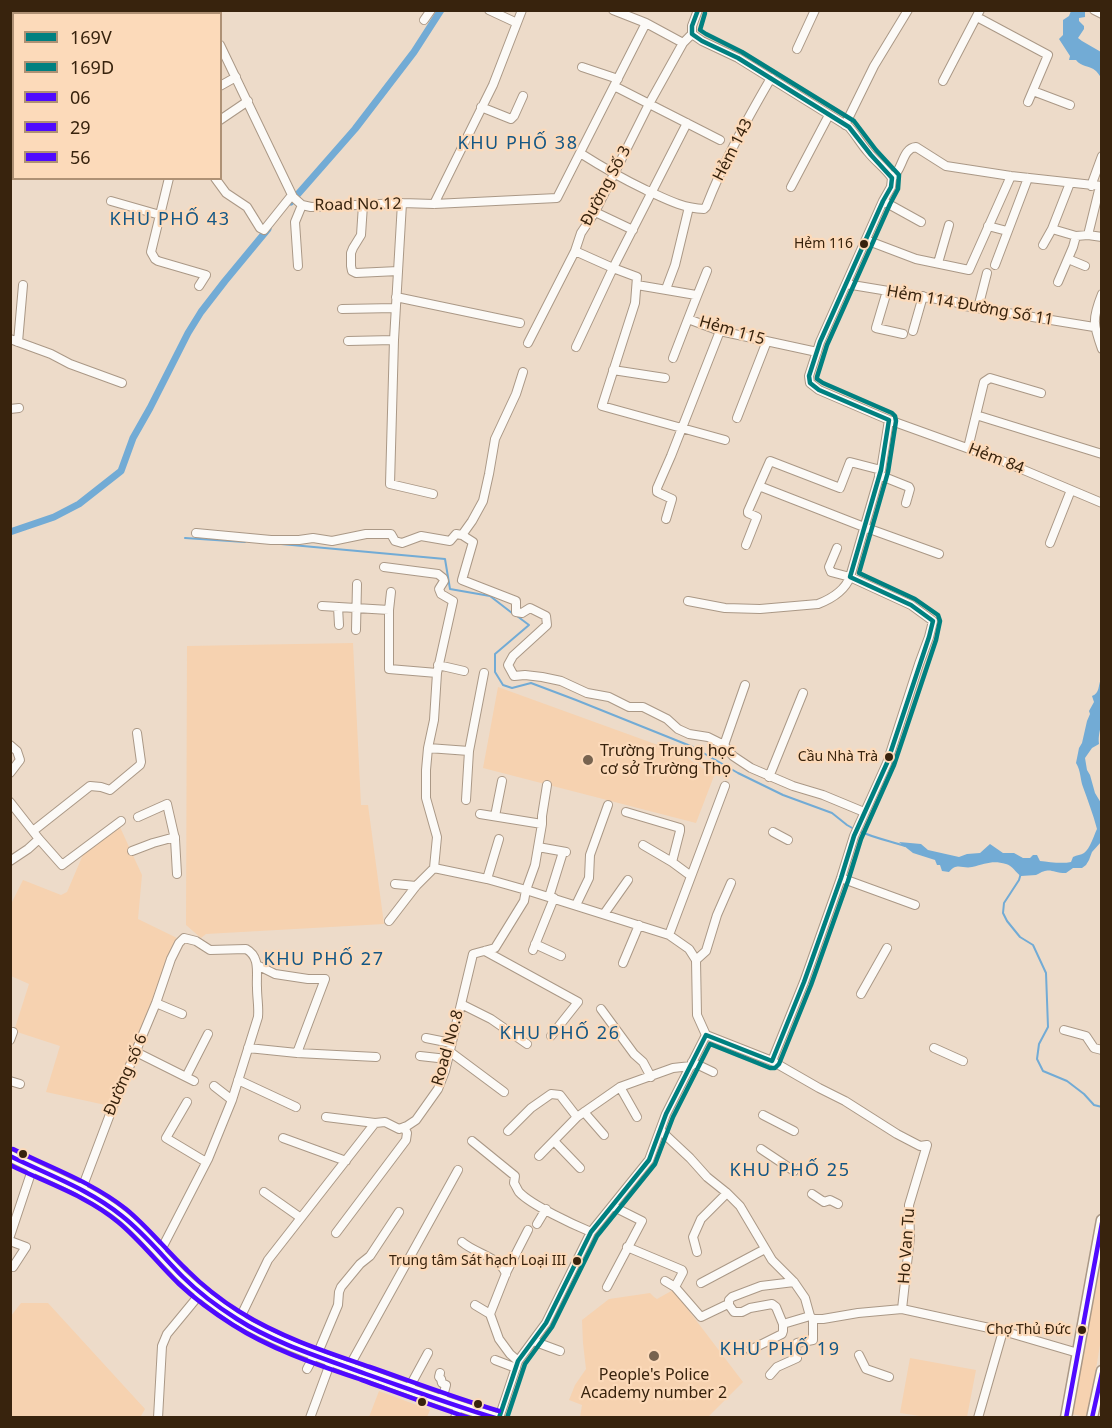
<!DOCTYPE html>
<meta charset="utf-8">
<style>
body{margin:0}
#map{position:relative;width:1112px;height:1428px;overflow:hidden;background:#eddbc9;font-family:"Noto Sans",sans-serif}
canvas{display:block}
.frame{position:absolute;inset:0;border:12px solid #38230d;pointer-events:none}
.legend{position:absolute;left:12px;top:12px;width:210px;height:168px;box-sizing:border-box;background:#fcdaba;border:2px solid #ae9175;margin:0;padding:8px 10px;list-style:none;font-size:18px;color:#38230d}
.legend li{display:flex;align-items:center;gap:12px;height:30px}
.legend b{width:30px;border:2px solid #ae9175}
</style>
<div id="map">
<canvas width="1112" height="1428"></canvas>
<div class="frame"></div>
<ul class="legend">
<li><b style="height:8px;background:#008080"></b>169V</li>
<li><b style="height:8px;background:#008080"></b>169D</li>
<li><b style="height:8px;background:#4f0aff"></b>06</li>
<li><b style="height:8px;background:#4f0aff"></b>29</li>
<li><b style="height:8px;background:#4f0aff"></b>56</li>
</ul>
</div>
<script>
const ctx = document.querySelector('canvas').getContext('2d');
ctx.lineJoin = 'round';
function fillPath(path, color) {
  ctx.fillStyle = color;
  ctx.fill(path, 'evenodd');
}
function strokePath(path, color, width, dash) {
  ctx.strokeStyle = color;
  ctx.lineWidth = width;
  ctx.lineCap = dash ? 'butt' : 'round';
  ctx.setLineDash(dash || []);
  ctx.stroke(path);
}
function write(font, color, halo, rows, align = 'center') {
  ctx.font = font + ' "Noto Sans",sans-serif';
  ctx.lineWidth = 4.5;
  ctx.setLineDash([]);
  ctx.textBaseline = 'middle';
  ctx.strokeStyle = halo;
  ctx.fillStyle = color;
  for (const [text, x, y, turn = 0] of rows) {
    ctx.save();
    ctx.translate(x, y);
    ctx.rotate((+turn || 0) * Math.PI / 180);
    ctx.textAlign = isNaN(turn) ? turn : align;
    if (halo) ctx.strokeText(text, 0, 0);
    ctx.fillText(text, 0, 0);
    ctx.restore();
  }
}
const built = new Path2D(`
 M353,643L361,805H368L384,924L206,934L201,938L186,925L187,646Z
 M498,687L680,753L714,776L696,823L483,768Z
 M119,825L142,875L138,919L177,938L110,1106L46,1092L60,1046L14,1031L29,984L11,976L10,906L23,880L61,895L67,892L85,850Z
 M1101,1238V1339L1088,1417L1070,1414Z
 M673,1290L743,1382L708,1417H580L582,1405L569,1400L575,1385L586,1369L583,1343L582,1320L609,1299L650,1293L654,1297L657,1299Z
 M21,1303H48L145,1409L141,1416L136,1418L11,1417V1316Z
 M910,1358L976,1370L967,1417H926L900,1413Z
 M379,1391L430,1410L427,1417H369Z`);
const water = new Path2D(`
 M1071,11H1085V17L1079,18V21L1084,26V29L1078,38L1082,41L1101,52V78C1100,76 1098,73 1096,71C1089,65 1081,67 1076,60H1069L1070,56L1059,39L1063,35V20L1069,16Z
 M1101,679L1102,722C1100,730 1098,736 1099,744L1092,748L1085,758L1087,770L1090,775L1095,793L1101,803V842L1092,852L1089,860L1086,865L1082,868H1073L1066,873C1051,873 1051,866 1036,875C1031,875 1026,876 1021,876C1016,873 1012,865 1006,864C992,860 986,864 972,867C962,869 957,862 949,872L942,871L940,865H937L935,860L913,853L899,842L921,844L928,850L959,857L967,854L980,853L990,844L1003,853H1014L1023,858H1030L1033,855H1037L1040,861C1049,862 1062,864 1071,862L1073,857C1077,855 1081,855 1084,853C1090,849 1094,835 1097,829C1093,814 1088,801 1083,787C1080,779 1081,771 1076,763L1079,748L1082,743L1087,721L1090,714L1089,711L1094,702L1092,696C1100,693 1098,685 1101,679Z`);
const stream = new Path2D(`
 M185,538L245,542
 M281,544L445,559L450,589L490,596L512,613
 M517,616L529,625L495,654V672L503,685L512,688L531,683L576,700L693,747L738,773L783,795L832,813L847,825L854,829
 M859,831C874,838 890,841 905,846
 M1021,873L1019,880L1004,903L1003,913L1007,921L1020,937L1033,945L1046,973L1048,1027L1039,1044L1037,1059L1043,1071L1067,1081L1084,1094L1094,1105L1102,1107`);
const canal = new Path2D(`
 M291,202L355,129L414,52L441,10
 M10,532L54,517L79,504L121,471L133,438L150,408L188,333L201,312L225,281L268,229`);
const minor = new Path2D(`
 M142,10L144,14
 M203,10L204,14
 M489,10L517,23
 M613,10L646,23L683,43
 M1094,10L1102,14
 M977,17L1048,55L1028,102
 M424,20L431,10
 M692,34L702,41L738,58L849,127C856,135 861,144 868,152C875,161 885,168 892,178L891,187L883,201L820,342L809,376L810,383L819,390L889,420L1000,460L1102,503
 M692,34V26L698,10
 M220,45L293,197L302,205L311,207L402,203L434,204L557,198L646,23
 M797,49L815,10
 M582,67L618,79
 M943,81L980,10
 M220,86L236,77
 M614,86L720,140
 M1033,91L1070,105
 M481,107L511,119L514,116L523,96
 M220,120L248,101
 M845,125L874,66L908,10
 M580,153C602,167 623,179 646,190C666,199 682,208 704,209L706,207C724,161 746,121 771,78
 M169,178L151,252L155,259L158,261L206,275L199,286
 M215,178L226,193L247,207L260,228L264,230L292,195
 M892,178C903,170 902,148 916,147L946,166L1011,176L1102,186
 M1091,186L1102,156
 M791,187L829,115
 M111,201L160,215
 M883,201L921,222
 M402,203L394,340L390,484L433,494
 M434,204L493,85L522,10
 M363,205L361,235L353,248L351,253V266L352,271L356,273L398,271
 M595,212L633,230
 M988,226L1007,231
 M1052,229L1076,236L1088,235L1100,186
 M1088,235L1102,237
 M866,240L916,259L969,270L1011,176
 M1043,245L1052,229L1070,183
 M575,251L613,268L637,277L635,303L602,406L725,440
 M1068,259L1085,266
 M938,263L949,225
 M995,265L1028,178
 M298,266L295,222L302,205
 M1058,282L1073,247L1076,236
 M846,284L955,302L965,306L1094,327
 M637,285L696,295L697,296L688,319
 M666,289L675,265L689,207
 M887,291L876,328L903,334
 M1102,294C1092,319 1093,324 1102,349
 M697,296L707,271
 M396,297L520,323
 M978,308L987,273
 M342,309L395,308
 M913,331L923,296
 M10,339L51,354L70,364L122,383
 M348,341L394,340
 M18,342L23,285
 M528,343L575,251L581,233L595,212L649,104L683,43L692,34
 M576,347L613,268L687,123
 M673,358L688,319L720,331L817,352
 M613,370L665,378
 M10,409L19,408
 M976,415L1102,454
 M737,418L767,341
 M968,448L984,382L990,378L1041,393
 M879,475L909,487L910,489L906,503
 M759,486L864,527L939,554
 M666,519L672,499L659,493L657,492V488L671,456L720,331
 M196,533L271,540H299L313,538L332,541L366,534H391L395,541L402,543L421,536L450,541L456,534L462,535L473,542L462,580L516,601V612L522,613L530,608L546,616L547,625L513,656L508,665L514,676L525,675L542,677L561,681L587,693L609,697L629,707H643L667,719L678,729L689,734L708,737L724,745L733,756L751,768L793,786L823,795L864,812
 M462,535L472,521L483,501L489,474L495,439L516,394L523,372
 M1050,543L1071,490
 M746,545L757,517L748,513V511L770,461L840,488L850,462L881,470
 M384,567L438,574L443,578L444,581L439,589L441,594L453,601L437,673L434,720L428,748L426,770V798L437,837L434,868
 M688,601L725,608L760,609L818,604C831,599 845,590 850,577L831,572L829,567L837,548
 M322,606L389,610L391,592
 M338,607L339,625
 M389,610V669L437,673
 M356,630L357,584
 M438,665L464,671
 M10,745L17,751L20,760L10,773
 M724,745L745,685
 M428,748L469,751
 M769,777L803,693
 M466,800L469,751L484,673
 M10,802L39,839L62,865L121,821
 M626,812L680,828V831L672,862
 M480,814L542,824
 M495,816L502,781
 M138,817L167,804L175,839L177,874
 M33,831L90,786L101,787L110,790L140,765L141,762L137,733
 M773,832L788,840
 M643,845L672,862L691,876
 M538,847L566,852
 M132,851L153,843L175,837
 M10,861L28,849L39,839
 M434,868L487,879L526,890L669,935L689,949L696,960L697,1015L706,1035
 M841,878L915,905
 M487,879L499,839
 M395,884L416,886
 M549,897L563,852
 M576,905L589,878L590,855L608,805
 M604,914L628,880
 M389,921L416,886L434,868
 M669,935L725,786
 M535,944L561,956
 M533,950L554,898
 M485,951L578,1002L551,1036
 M696,960L706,951L717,915L731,883
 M623,963L639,925
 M257,965L275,974L308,979H325L297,1053
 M861,994L887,948
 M156,1003L182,1014
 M461,1004L491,1019L527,1044
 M601,1009L634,1054L643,1062L651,1077
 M1064,1030L1086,1036L1094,1048L1102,1050
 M706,1035L772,1061L819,1088L845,1101L897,1134L920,1146L927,1145L909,1205L910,1237L902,1309
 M426,1038L451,1043
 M10,1040L13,1032
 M248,1048L297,1053L376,1057
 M934,1048L963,1061
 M449,1051L504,1092
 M136,1052L194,1081
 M420,1056L447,1059
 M772,1061L804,982L841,878L854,836L887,763L919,664L929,637L933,621L911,605L850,577L881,470L889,420
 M692,1062L713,1072
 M186,1077L208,1034
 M238,1080L296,1107
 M10,1081L20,1084
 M214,1086L232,1100
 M620,1087L637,1117
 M187,1102L166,1138L206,1162
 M584,1112L604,1135
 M763,1115L794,1131
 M326,1117L375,1123
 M660,1130L690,1158L707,1177L727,1193L740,1206L772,1260L794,1282L805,1298L810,1316L813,1319
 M508,1131L531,1108L551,1094L560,1095L577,1117
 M283,1138L346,1161
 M472,1141L515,1176L514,1183C516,1186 517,1189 519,1192C531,1205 574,1225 591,1232
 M554,1141L580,1168
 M761,1149L794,1171
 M539,1156L577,1117L620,1087L673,1068L691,1066
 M81,1191L115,1101L156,1003L171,959L179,943L184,938L196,941L210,950L246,949C261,957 256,974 257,988C257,998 259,1007 258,1017L232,1100L208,1159L160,1252
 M264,1192L301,1218
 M812,1194L824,1202L830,1200L838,1204
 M537,1224L546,1209
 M336,1233L406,1140L407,1133L404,1127
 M10,1236L33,1167
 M10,1241L26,1247L13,1267
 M462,1242C476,1254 500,1257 506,1274
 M627,1247L682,1270L683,1272L675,1287
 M697,1252L693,1237L701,1219L727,1193
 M665,1281L675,1287L701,1317L726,1305H729L734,1312H742L750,1308L772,1304L776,1307L783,1324L810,1316
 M701,1283L765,1249
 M607,1287L642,1221L612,1206
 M475,1305L490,1314L499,1339L510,1354L518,1361
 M729,1305V1300L732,1297L761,1286L794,1282
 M490,1314L507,1271L528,1230
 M813,1319H823L858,1313L902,1309L1003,1331L1078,1353
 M239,1320L268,1260L375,1123L385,1122L399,1129L407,1126L416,1120L438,1089L445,1071L473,954L495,948L524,901L526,890L535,865L542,824V816L547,785
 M533,1341L560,1351
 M750,1350L782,1334L783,1331V1324
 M317,1355L338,1305L339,1292L341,1287L360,1264L370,1256L399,1212
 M859,1355L866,1369L889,1377
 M495,1360L516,1368
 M349,1367L458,1170
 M307,1369L315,1354
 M440,1373L439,1377L441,1379L442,1383L446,1385L442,1400
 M770,1375L777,1367L797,1358L795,1347L797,1343L813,1340V1319
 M409,1388L428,1353
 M158,1418L162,1346L167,1334L200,1294
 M310,1418L331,1361
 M455,1418L458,1407
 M499,1418L518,1361L546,1323L591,1232L649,1160L666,1114L706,1035
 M978,1418L1003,1331`);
const major = new Path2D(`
 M10,1156C43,1173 81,1186 112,1208C137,1225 156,1250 177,1271C195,1290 216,1305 237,1319C272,1340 312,1354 350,1368C399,1385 447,1404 497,1418
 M1066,1418L1102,1220
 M1092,1418L1102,1371`);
const bus1 = new Path2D(`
 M499,1418L518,1361L546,1323L591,1232L649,1160L666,1114L706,1035L772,1061L804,982L841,878L854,836L887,763L929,637L933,621L911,605L850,577L881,470L889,420L819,390L810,383L809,376L820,342L883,201L891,187L892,178L871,155L849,127L738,58L702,41L692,34V26L698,10`);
const bus2 = new Path2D(`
 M507,1418L525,1364L552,1327L597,1236L655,1164L673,1117L710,1044L770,1068H775L779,1064L811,985L848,881L861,839L894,765L936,640L940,621L938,615L915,599L859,573L888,472L896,421L895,416L892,413L823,383L817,379V377L827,345L890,204L898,189L899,175L876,150L854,121L742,52L706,34L700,30L705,13`);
const bus3 = new Path2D(`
 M10,1156C48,1175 89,1189 122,1216C145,1234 163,1257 183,1277C199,1293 218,1307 237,1319C276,1344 323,1358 366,1374C409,1389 452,1405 495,1418`);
const bus4 = new Path2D(`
 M10,1165C47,1183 87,1196 118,1222C141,1241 158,1264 179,1284C195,1299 214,1313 233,1325C272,1350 318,1365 362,1380C398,1393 433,1406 469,1418`);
const bus5 = new Path2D(`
 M13,1149C51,1168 92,1182 126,1209C148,1227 166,1250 187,1270C203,1286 221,1300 240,1312C280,1337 326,1352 370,1367C413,1382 455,1398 499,1411`);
const bus6 = new Path2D(`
 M1066,1418L1102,1223
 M1092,1418L1102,1373`);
const markers = [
 [864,244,5,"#38230d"],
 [889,757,5,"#38230d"],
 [588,760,6,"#77634f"],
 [23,1154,5,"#38230d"],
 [577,1261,5,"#38230d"],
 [1082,1330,5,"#38230d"],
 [654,1356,6,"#77634f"],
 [422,1402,5,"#38230d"],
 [478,1404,5,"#38230d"]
];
const busNames = [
 ["Hẻm 116",853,244],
 ["Cầu Nhà Trà",878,757],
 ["Trung tâm Sát hạch Loại III",566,1261],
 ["Chợ Thủ Đức",1071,1330]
];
const streetNames = [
 ["Hẻm 143",733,150,-63],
 ["Đường Số 3",606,186,-62],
 ["Road No.12",358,205,-1],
 ["Hẻm 114 Đường Số 11",970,306,10],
 ["Hẻm 115",732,331,16],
 ["Hẻm 84",996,459,21],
 ["Road No.8",448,1048,-74],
 ["Đường số 6",126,1075,-67],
 ["Ho Van Tu",907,1246,-86]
];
const poiNames = [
 ["Trường Trung học",600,751],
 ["cơ sở Trường Thọ",600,769],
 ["People's Police",654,1375,"center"],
 ["Academy number 2",654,1393,"center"]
];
const neighbourhoodNames = [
 ["KHU PHỐ 38",518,144],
 ["KHU PHỐ 43",170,220],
 ["KHU PHỐ 27",324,960],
 ["KHU PHỐ 26",560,1034],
 ["KHU PHỐ 25",790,1171],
 ["KHU PHỐ 19",780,1350]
];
fillPath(built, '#f6d2b0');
fillPath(water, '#72abd5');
strokePath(stream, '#72abd5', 2);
strokePath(canal, '#72abd5', 7);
strokePath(minor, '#aa9886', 10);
strokePath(major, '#aa9886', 13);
strokePath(minor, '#fcfaf7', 8);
strokePath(major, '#fcfaf7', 10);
strokePath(bus1, '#008080', 4.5);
strokePath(bus2, '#008080', 4.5);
strokePath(bus3, '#4f0aff', 4.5);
strokePath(bus4, '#4f0aff', 4.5);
strokePath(bus5, '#4f0aff', 4.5);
strokePath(bus6, '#4f0aff', 4.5);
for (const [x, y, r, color] of markers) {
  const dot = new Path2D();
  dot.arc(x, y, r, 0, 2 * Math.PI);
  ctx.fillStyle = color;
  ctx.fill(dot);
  strokePath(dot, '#fcdaba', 2);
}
write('14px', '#38230d', '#fcdaba', busNames, 'right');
write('16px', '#38230d', '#fcdaba', streetNames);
write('16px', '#38230d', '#fcdaba', poiNames, 'left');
ctx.letterSpacing = '1.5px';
write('18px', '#145785', '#fcdaba', neighbourhoodNames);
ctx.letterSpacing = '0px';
</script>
